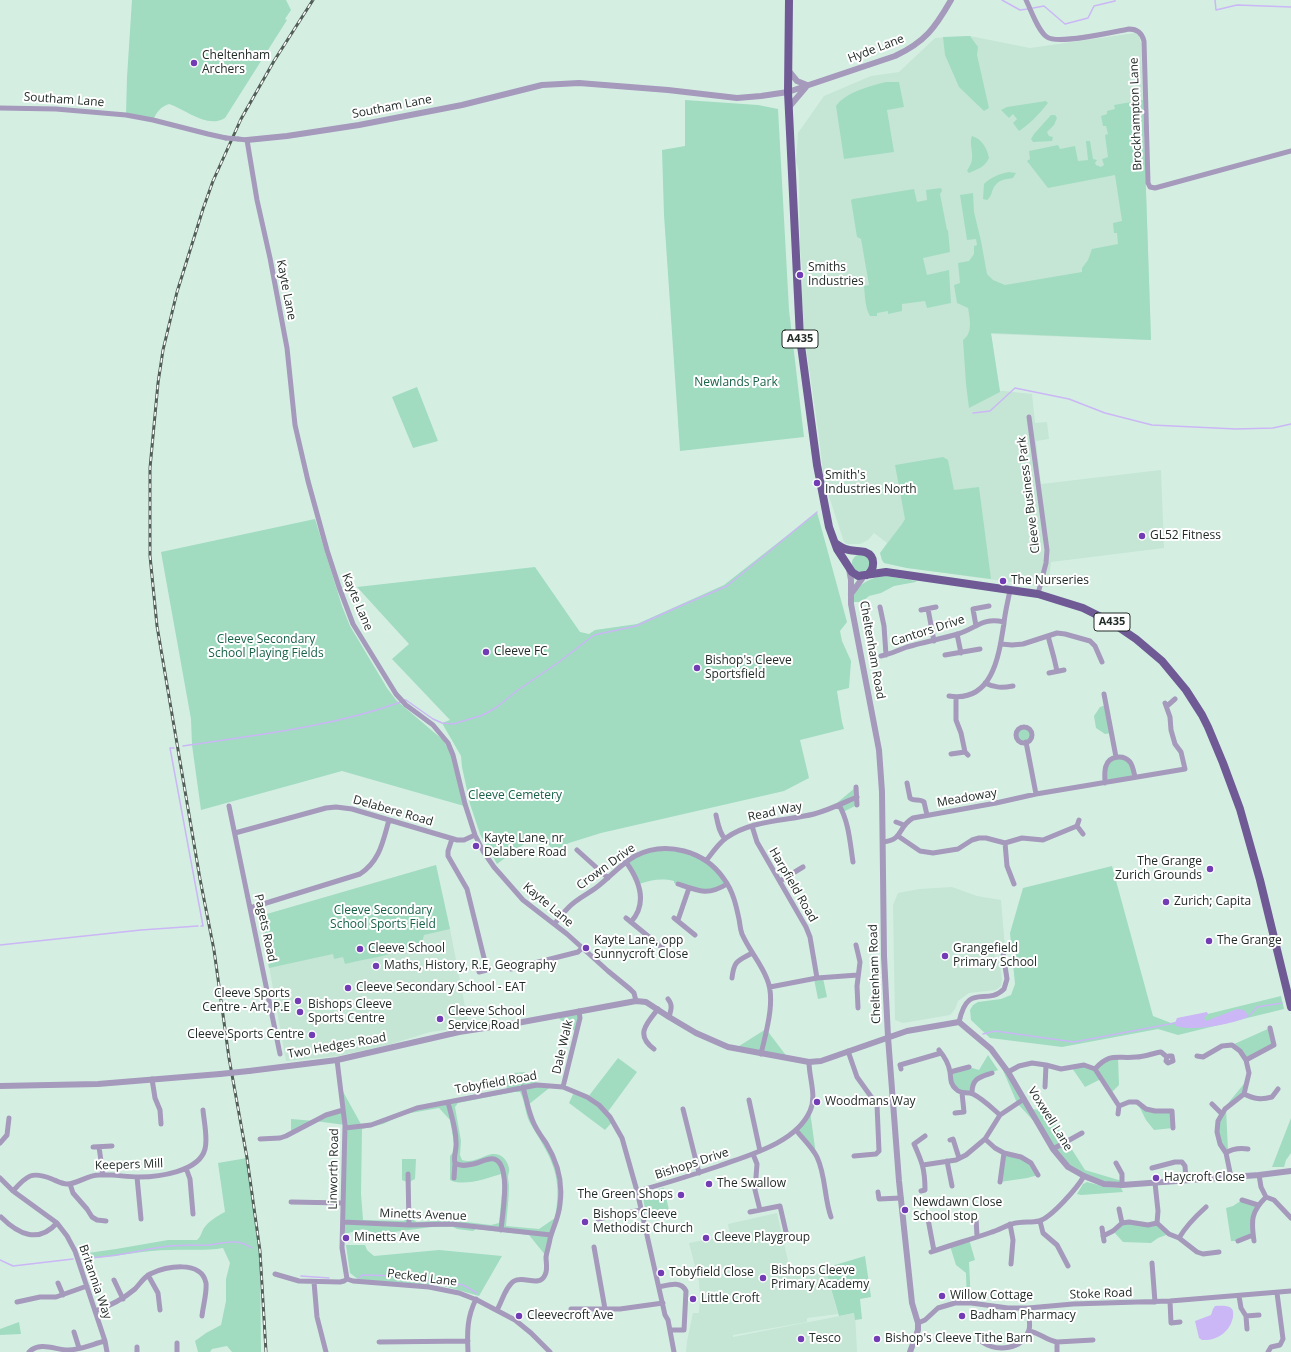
<!DOCTYPE html>
<style>
body{margin:0}
canvas{display:block;background:#d4eee2}
</style>
<canvas width="1291" height="1352"></canvas>
<script>
const ctx = document.querySelector('canvas').getContext('2d');
ctx.lineJoin = 'round';
function fillPath(path, color) {
  ctx.fillStyle = color;
  ctx.fill(path, 'evenodd');
}
function strokePath(path, color, width, dash) {
  ctx.strokeStyle = color;
  ctx.lineWidth = width;
  ctx.lineCap = dash ? 'butt' : 'round';
  ctx.setLineDash(dash || []);
  ctx.stroke(path);
}
function write(font, color, halo, rows, align = 'center') {
  ctx.font = font + ' "Open Sans",sans-serif';
  ctx.lineWidth = 4;
  ctx.setLineDash([]);
  ctx.textBaseline = 'middle';
  ctx.strokeStyle = halo;
  ctx.fillStyle = color;
  for (const [text, x, y, turn = 0] of rows) {
    ctx.save();
    ctx.translate(x, y);
    ctx.rotate((+turn || 0) * Math.PI / 180);
    ctx.textAlign = isNaN(turn) ? turn : align;
    if (halo) ctx.strokeText(text, 0, 0);
    ctx.fillText(text, 0, 0);
    ctx.restore();
  }
}
const built = new Path2D(`
 M1135,33L1139,36L1141,43L1151,340L991,334L1000,391H1004L1032,394L1035,423L1047,422L1049,439L1036,441L1041,484L1161,470L1164,548L1051,562L1048,587L907,568L884,563L882,560L880,553L887,543L874,533L868,540L860,544H847L844,542L824,481L819,437L804,333L802,294L803,276L800,249L799,172L796,161L798,133L824,96L871,76L899,72L935,38L970,36L1030,48Z
 M436,865L450,929L469,1027L430,1032L388,1045L338,1056L286,1061L260,916Z
 M952,887L977,896L1001,900L1005,948L997,949L994,954L1000,963L1002,979L1001,986L996,990L969,993L958,1001L955,1009L950,1015L903,1023L895,1020L893,905L898,893L919,889Z
 M777,1213L791,1274L825,1268L838,1314L807,1318V1322L733,1335V1337L855,1313L857,1352H686L687,1341L693,1313H699L700,1297L699,1282L689,1243L730,1235L728,1224Z`);
const green = new Path2D(`
 M132,0H286L291,10L285,19L287,20L225,118C207,129 187,110 169,104C160,107 157,112 153,120L126,115L127,77Z
 M970,36L978,47L977,55L989,108L984,111L959,87L945,55L943,37Z
 M886,82H899L904,107L887,110L894,152L844,159L836,106C846,92 870,86 886,82Z
 M685,100L758,105L778,109L789,310L804,437L680,451L664,215L662,150L685,146Z
 M1143,100L1151,340L991,333L1000,392L969,408L966,384L963,340C973,333 970,319 968,308L957,303L954,285L960,283L958,263L969,261L974,254V246L977,245L976,239L967,240L960,195L973,193L974,212L981,241L987,274L993,280L1005,285L1082,272V268L1088,260L1092,249L1118,244L1117,233H1114L1113,223L1122,221L1115,175L1048,188L1027,161L1030,159L1029,151L1058,145L1060,149L1075,146L1078,161L1088,160L1086,141H1090L1093,159L1097,160L1095,163L1096,165L1101,167L1104,165L1102,159L1108,157L1105,135L1108,134L1106,126H1103L1101,116L1107,114V111L1115,109L1114,105Z
 M1046,101L1048,103C1039,114 1031,123 1019,131L1013,123L1017,119L1013,114L1009,118L1001,110L1007,107Z
 M1051,115H1055L1057,118L1054,125L1047,132L1049,136L1053,137L1052,141L1033,142L1031,139L1034,134Z
 M972,136C982,139 987,148 989,158C985,167 978,169 969,173L967,171C969,167 972,163 972,159C973,151 969,143 972,136Z
 M1009,172L1016,173L1013,178C1005,179 997,180 993,189C991,194 991,197 987,200L983,199L984,184C991,177 999,174 1009,172Z
 M941,188L942,191L940,194L947,230H948L950,252L923,258L927,275L949,270L951,303L927,308L925,301L902,304V311L888,314V311L877,313V316H870C865,308 865,295 864,286L869,285L861,239L857,237L851,200L853,199L914,189L917,202L927,200L926,190Z
 M417,387L438,441L413,448L392,397Z
 M943,457L948,460L954,490L979,487L991,579L907,568L884,563L882,560L880,553L902,524L905,519L895,465Z
 M817,512L847,622L840,631L842,641L851,661L849,688L837,691L842,722L844,729L800,740L809,778L784,791L601,833L569,843L554,852L540,832L497,864L480,834L470,804L462,767L461,756L442,723L450,720L392,659L409,644L357,587L535,567L580,632L589,634L595,630L637,624L724,585Z
 M315,519L342,606L350,626L387,688L396,700L443,740L450,752L464,806L342,771L201,810L192,745L191,719L161,552Z
 M852 563a9 9 0 1 1 18 0a9 9 0 1 1-18 0Z
 M886,576L916,581V582L894,586L881,593L869,596L862,602H853C853,585 871,577 886,576Z
 M1106,705L1111,733L1105,734L1096,728L1094,716L1100,707Z
 M1016 735a8 8 0 1 1 16 0a8 8 0 1 1-16 0Z
 M1112,759H1126L1135,777L1105,783V766Z
 M856,787L857,805L843,812L839,805L831,808Z
 M672,849L706,861L727,884L716,890L689,888L674,883V881C661,878 651,880 639,884L626,862L644,852Z
 M436,865L450,929L424,935L422,943C414,945 408,949 401,951C383,957 364,959 345,964L343,957L334,959L333,954L269,968L260,916Z
 M1112,866L1153,1016L1171,1023L1281,996L1284,1009L1178,1035L1158,1029L1062,1047L990,1038L971,1020L970,1010L973,1005L978,1002L1001,999L1011,995L1015,984L1010,933L1023,888Z
 M823,978L827,997L818,999L814,979Z
 M579,1011L577,1033L556,1016Z
 M1270,1028L1274,1045L1246,1060L1232,1045Z
 M766,1029L788,1058L736,1048Z
 M988,1055L998,1070L978,1078L972,1093L956,1091L950,1072L969,1067L979,1070Z
 M1118,1057L1119,1085L1111,1093L1101,1079L1085,1087L1072,1068L1084,1065L1095,1069L1103,1060Z
 M618,1058L637,1072L607,1113L613,1121L605,1130L569,1103L575,1090L588,1097Z
 M999,1061L1030,1109L1043,1110L1055,1123L1085,1170L1122,1181V1185L1104,1184L1068,1167L1041,1129L1017,1103Z
 M525,1072L535,1075L537,1085H553L528,1105L532,1120L553,1158L561,1196L546,1256L529,1235L476,1229L473,1231L457,1229L453,1227H432L378,1234L363,1229L345,1234L343,1222L345,1125L315,1121L291,1134V1119L315,1121L343,1110L341,1088L362,1126L407,1112L507,1090L506,1079L513,1073ZM514,1092H520C525,1101 525,1112 529,1121C533,1129 539,1137 543,1145C558,1171 560,1188 555,1218L539,1229L506,1226C507,1213 509,1199 509,1186C509,1183 508,1180 508,1177C508,1174 510,1171 509,1168C507,1159 501,1153 492,1154C482,1156 472,1164 462,1160L460,1155L461,1141L455,1107L458,1103ZM439,1108L450,1120L454,1143V1151L450,1156V1180C463,1187 488,1178 501,1174L503,1183L499,1223L491,1225L449,1220L416,1222C409,1211 411,1197 410,1184L411,1181L415,1179L416,1159H402V1180L407,1182V1216L404,1221L363,1220L361,1194L362,1129L383,1124L405,1114Z
 M1248,1079L1244,1094L1226,1108L1228,1151L1220,1144L1218,1121L1229,1102Z
 M1137,1102L1146,1109L1172,1111L1173,1128L1154,1130L1146,1120Z
 M810,1111L816,1155L796,1130Z
 M1291,1118V1153L1286,1160L1284,1167H1272Z
 M1004,1153L1031,1163L1038,1175L1027,1178L1000,1182Z
 M247,1158L260,1251L261,1352H232L227,1346L212,1349L210,1352H198L195,1341L206,1333L221,1325L226,1301V1279L230,1263L223,1248C205,1251 189,1249 171,1250C142,1250 114,1258 85,1258L88,1253L116,1249L168,1240H197C201,1237 201,1233 204,1228C209,1221 217,1216 225,1212L218,1163Z
 M1087,1182L1106,1187L1121,1188L1123,1192L1081,1195L1077,1194L1083,1184Z
 M664,1188L669,1210L647,1215C641,1192 641,1193 664,1188Z
 M1242,1200L1258,1205L1253,1213V1235L1238,1241H1231L1226,1208L1233,1206Z
 M1122,1223H1157L1169,1234L1158,1238L1151,1243L1123,1242L1113,1231Z
 M969,1239L975,1260L969,1262L971,1303H967L966,1273L956,1265L950,1246Z
 M346,1245H365L367,1250L374,1256L439,1250L502,1256L479,1296L444,1286L359,1280L350,1273Z
 M865,1256L871,1297L860,1299L862,1319L855,1320L854,1313L839,1316L825,1268Z
 M19,1322L21,1334L0,1335V1329Z`);
const water = new Path2D(`
 M1237,1009L1244,1010L1248,1015V1017C1232,1024 1193,1032 1176,1026L1175,1023L1177,1018L1207,1012L1208,1014L1204,1018L1206,1021Z
 M1215,1306C1220,1306 1227,1305 1231,1308C1234,1310 1233,1315 1233,1317C1230,1332 1217,1341 1202,1340L1199,1338L1195,1321L1211,1315L1213,1309Z`);
const stream = new Path2D(`
 M1002,0L1020,10L1028,9
 M1215,0L1216,10L1237,5L1291,7
 M1033,8L1044,6L1065,24L1088,18L1094,6L1115,1V0
 M973,413L990,411L1015,388L1069,399L1105,413L1152,425L1236,429L1273,428L1291,424
 M404,700H406L433,719L442,723L453,724L483,715L497,707L518,690L559,662L594,635L636,626L678,607L727,586L817,512
 M183,746C256,735 331,727 401,702
 M174,748H170L203,926H201
 M0,945L141,930L198,926
 M1249,1016L1257,1007L1282,1003
 M983,1034L995,1031L1074,1042L1175,1023
 M85,1258C113,1258 135,1251 162,1247C177,1244 192,1246 208,1245C226,1243 236,1238 252,1248
 M0,1260L13,1266L73,1259
 M301,1276L329,1278
 M359,1278L362,1275L397,1276L463,1285L477,1293`);
const minor = new Path2D(`
 M1026,0C1031,10 1038,31 1047,37C1058,45 1113,32 1129,29C1137,29 1142,33 1144,41L1148,183L1150,187L1155,188L1291,151
 M0,108L56,109L126,115L153,120L208,134L226,138
 M238,139L247,140L257,200L270,258L287,348L295,425L308,481L327,550L339,587L353,624L396,694L406,705L433,725L448,743L453,755L465,804L475,835L483,851L494,867L523,900L567,934L608,971L630,989L634,993L636,1001
 M1029,417L1047,550L1046,563L1038,594
 M880,607L884,626L886,655
 M928,609L934,641
 M921,610L936,607
 M976,626L973,609L989,606
 M957,634L961,653
 M1048,636L1054,658L1057,671
 M1001,644L1012,645L1023,644L1057,633L1065,634L1090,641L1095,646L1102,662
 M945,655L980,649
 M881,656C891,654 898,650 907,647C924,642 941,639 958,634C977,628 982,617 1004,622
 M1049,673L1064,670
 M985,683C995,688 1002,688 1013,686
 M1104,694L1116,757
 M949,696C993,703 999,655 1004,623C1005,612 1008,601 1010,590
 M956,698V720L961,733L965,752L968,755
 M1167,706L1175,699
 M1016 735a8 8 0 1 1 16 0a8 8 0 1 1-16 0Z
 M1026,742L1036,794
 M951,754L965,752
 M907,783L910,798C914,802 919,798 924,802L927,815
 M1105,783C1105,778 1104,771 1106,766C1109,756 1123,754 1130,762C1133,766 1134,773 1135,777
 M856,787L857,805
 M839,805C849,822 850,843 853,862
 M229,806L280,1054
 M716,815C718,824 719,832 725,839
 M1079,820L1077,826L1083,834
 M896,822L904,825
 M752,826L757,842L806,927L810,937L817,978L770,987
 M235,833L326,808L336,807L352,809L457,840H464L475,835
 M898,836L920,851L933,853L958,849L972,840L979,838H986L1005,843L1022,838L1043,840L1077,826
 M452,839L448,851V856L467,889L487,970L479,972
 M883,842C904,840 897,827 913,818L996,803L1036,794L1185,769L1181,752L1175,744L1171,730L1170,717L1165,703
 M1005,843L1007,866L1014,884
 M577,850L608,878
 M706,861C712,853 718,844 726,838C751,820 786,821 814,814C829,810 843,803 857,797
 M626,862C639,880 648,903 631,922
 M780,881L803,867
 M678,884C698,891 708,896 727,884
 M250,908L360,874C380,861 383,841 389,820
 M626,918L665,950
 M674,918L695,935
 M678,920L689,888
 M554,924C559,919 563,913 568,908C576,899 588,894 597,887C610,877 621,864 635,856C666,840 705,851 724,879C733,891 736,905 739,919C740,924 740,929 742,934C749,950 761,963 767,979C776,1000 766,1032 761,1054
 M856,945L860,962L857,986L858,1008
 M511,969L578,952L582,948
 M732,978C734,960 738,961 752,953
 M817,978L858,975
 M668,999C673,1005 671,1010 669,1017
 M959,1022C968,981 986,1007 1004,989L1007,979L1003,953
 M654,1049C635,1035 646,1024 658,1009
 M939,1050C944,1056 949,1065 950,1072C951,1079 950,1084 956,1089C961,1095 967,1091 973,1094C983,1099 992,1108 1000,1115
 M848,1051L857,1077L877,1105L879,1151L876,1154L854,1156
 M1197,1056L1203,1057L1222,1046L1232,1045L1240,1051L1246,1060L1249,1073L1244,1094L1225,1109L1218,1121L1217,1132L1220,1144L1226,1153L1231,1177
 M337,1060L345,1125L342,1248L347,1279
 M1246,1060L1274,1045L1270,1028
 M901,1069L900,1065L941,1053
 M1095,1069C1110,1052 1117,1059 1136,1057C1145,1057 1153,1053 1161,1052L1167,1057L1166,1061L1168,1063L1173,1061L1172,1056H1169L1167,1057
 M950,1072L969,1067
 M1008,1072L1019,1066L1032,1063L1046,1065L1061,1069L1084,1065L1095,1069L1119,1106
 M152,1079L155,1098L160,1110L161,1124
 M563,1087L580,1018L579,1011
 M1045,1087L1046,1065
 M972,1093C972,1078 980,1077 992,1073
 M1244,1094C1254,1099 1261,1100 1272,1097L1278,1089
 M749,1100L760,1151
 M448,1102C451,1115 456,1128 456,1142C457,1149 453,1157 455,1163C461,1167 467,1165 473,1164C479,1163 489,1157 494,1159C512,1164 502,1217 501,1230
 M1212,1104L1222,1114
 M683,1109L699,1173
 M955,1113L964,1112L962,1093
 M1118,1114L1119,1106L1129,1102H1137L1146,1109L1155,1111H1172L1173,1128
 M345,1128L371,1125L417,1108L537,1085L563,1087L587,1097L599,1105L610,1117L622,1138L637,1191L665,1315L668,1320L674,1352
 M796,1130C802,1138 812,1147 817,1157C826,1176 824,1198 831,1217
 M260,1139L280,1138L286,1136L326,1115L343,1110
 M985,1139L995,1148L1004,1153L1021,1157L1031,1163L1038,1175
 M950,1140L953,1139L959,1158
 M0,1143L7,1135L9,1118
 M93,1147L112,1146
 M99,1147L103,1175
 M1053,1149L1082,1133
 M1226,1153C1233,1148 1240,1148 1248,1149
 M753,1154L757,1164L755,1190L760,1210
 M947,1161L952,1186
 M1116,1163L1122,1174V1185
 M923,1165L956,1160L966,1155L985,1139L1000,1115L1024,1099
 M186,1168L190,1179L193,1214
 M1152,1168L1175,1162H1182L1185,1166L1186,1180
 M408,1174L409,1225
 M1259,1175L1261,1187L1266,1197L1274,1200L1291,1218
 M137,1177L141,1219
 M0,1178L13,1191L57,1223L67,1236L75,1251L105,1341L107,1352
 M454,1178L455,1163
 M1000,1182L1004,1153
 M1155,1183L1158,1211L1157,1223L1169,1234L1179,1238L1197,1252L1203,1254L1219,1252
 M70,1184L73,1193L87,1209L92,1217L97,1220L106,1221
 M13,1191C27,1175 32,1171 52,1179C57,1181 62,1184 67,1184C78,1184 87,1175 99,1175C112,1174 125,1177 139,1177C158,1177 199,1172 205,1149C208,1138 204,1122 203,1110
 M637,1191C665,1184 692,1175 719,1166C749,1155 796,1143 810,1111C817,1096 809,1078 809,1062
 M921,1191L925,1190C925,1169 922,1162 914,1144L925,1136
 M878,1192L879,1199L901,1198
 M1242,1200L1258,1205
 M291,1202L343,1203
 M1119,1209L1122,1223
 M750,1212L780,1206L786,1232
 M1,1217C18,1234 38,1244 57,1223
 M976,1218L977,1236
 M598,1219L641,1210
 M928,1219L934,1251
 M1040,1221L1043,1233L1057,1245L1068,1266
 M343,1222L409,1225L451,1224L551,1235
 M1010,1224L1013,1240L1011,1264
 M1102,1228L1104,1241
 M1103,1236L1113,1231L1122,1223L1129,1222L1148,1225L1157,1223
 M1179,1238C1186,1226 1196,1216 1206,1207
 M1238,1241L1253,1235
 M1254,1241C1251,1220 1251,1212 1266,1197
 M594,1247L605,1309
 M931,1252C951,1245 972,1239 992,1232C999,1230 1005,1226 1012,1224C1021,1221 1031,1223 1039,1221C1051,1218 1078,1187 1084,1176
 M1152,1263L1155,1302
 M275,1274L299,1281L340,1282L344,1281L347,1279
 M148,1275L158,1293L160,1310
 M347,1279L353,1281L429,1287L459,1293L477,1300L515,1320L531,1333L550,1352
 M114,1280L123,1299
 M314,1282L317,1317L326,1352
 M58,1283L63,1295
 M659,1287C668,1285 681,1280 686,1291L684,1330H670
 M1239,1296L1241,1308L1246,1316L1247,1329
 M1170,1301L1171,1323L1180,1322
 M17,1302L40,1297H56L87,1286
 M571,1309H620L663,1303
 M497,1310C502,1301 506,1286 514,1281C524,1275 539,1288 545,1275C548,1270 546,1263 546,1257C547,1251 549,1245 550,1239C553,1227 559,1217 560,1204C563,1183 557,1161 546,1143C541,1136 535,1128 532,1119C528,1109 526,1098 523,1087
 M95,1311C110,1306 122,1300 135,1289C140,1284 143,1278 150,1274C165,1267 201,1259 206,1283C207,1293 203,1306 202,1316
 M1246,1316L1259,1315
 M918,1323L925,1320L938,1308L955,1303H971L1008,1308H1028L1073,1304L1170,1301L1291,1291
 M1029,1331C1040,1333 1046,1340 1057,1342V1352
 M74,1332L79,1348
 M379,1342L468,1341
 M982,1342C997,1352 1023,1350 1029,1330C1031,1323 1028,1315 1028,1308
 M1057,1342L1093,1340
 M177,1343V1352
 M137,1347V1352
 M29,1352C40,1341 56,1350 68,1350C80,1350 93,1344 105,1341
 M468,1352C467,1332 467,1317 476,1299
 M1268,1352L1271,1347L1280,1345L1283,1339L1277,1293`);
const tertiary = new Path2D(`
 M788,70L797,81L807,85
 M789,107L806,87
 M247,140L287,136L359,125L462,105L542,85L579,83L668,90L737,98L761,96L788,92L895,56C925,42 935,28 951,0
 M849,569L851,580V604L879,750L882,792L884,956L888,1037L899,1181L912,1303L918,1323V1330L910,1352
 M851,594L864,576
 M249,1071L337,1060L459,1032L517,1023L636,1001L646,1002L669,1017L696,1033L728,1047L809,1062L821,1061L907,1031L959,1022L991,1049L1008,1072L1053,1149L1068,1167L1084,1176L1104,1184L1122,1185L1259,1175L1291,1171
 M0,1086L98,1084L220,1074`);
const primary = new Path2D(`
 M789,0L788,92L800,338L817,465L829,527L837,549L852,572L858,576L886,572L1010,590L1038,594L1083,608L1111,622L1136,639L1162,661L1186,690L1202,715L1208,727L1223,763L1240,809L1260,880L1291,1007
 M835,543C839,546 844,549 849,550C854,551 860,551 865,552C876,556 875,569 867,575`);
const rail = new Path2D(`
 M266,1352L260,1251L247,1158L229,1058L214,950L200,879L157,626L150,556V468L158,383L163,350L177,292L203,209L213,181L241,119L274,61L313,0`);
const minorBridge = new Path2D(`
 M226,138L238,139`);
const tertiaryBridge = new Path2D(`
 M220,1074L249,1071`);
const markers = [
 [194,63,4,"#723db4"],
 [800,275,4,"#723db4"],
 [817,483,4,"#723db4"],
 [1142,536,4,"#723db4"],
 [1003,581,4,"#723db4"],
 [486,652,4,"#723db4"],
 [697,668,4,"#723db4"],
 [476,846,4,"#723db4"],
 [1210,869,4,"#723db4"],
 [1166,902,4,"#723db4"],
 [1209,941,4,"#723db4"],
 [586,948,4,"#723db4"],
 [360,949,4,"#723db4"],
 [945,956,4,"#723db4"],
 [376,966,4,"#723db4"],
 [348,988,4,"#723db4"],
 [298,1001,4,"#723db4"],
 [300,1012,4,"#723db4"],
 [440,1019,4,"#723db4"],
 [312,1035,4,"#723db4"],
 [817,1102,4,"#723db4"],
 [1156,1178,4,"#723db4"],
 [709,1184,4,"#723db4"],
 [681,1195,4,"#723db4"],
 [905,1210,4,"#723db4"],
 [585,1222,4,"#723db4"],
 [346,1238,4,"#723db4"],
 [706,1238,4,"#723db4"],
 [661,1273,4,"#723db4"],
 [763,1278,4,"#723db4"],
 [942,1296,4,"#723db4"],
 [693,1299,4,"#723db4"],
 [519,1316,4,"#723db4"],
 [962,1316,4,"#723db4"],
 [801,1339,4,"#723db4"],
 [877,1339,4,"#723db4"]
];
const shields = [
 [800,339,36],
 [1112,622,36]
];
const shieldNames = [
 ["A435",800,339],
 ["A435",1112,622]
];
const streetNames = [
 ["Hyde Lane",876,49,-21],
 ["Southam Lane",64,100,4],
 ["Southam Lane",392,107,-11],
 ["Brockhampton Lane",1136,114,-92],
 ["Kayte Lane",286,290,79],
 ["Cleeve Business Park",1029,495,-97],
 ["Kayte Lane",357,602,67],
 ["Cantors Drive",928,631,-18],
 ["Cheltenham Road",872,650,80],
 ["Meadoway",967,798,-10],
 ["Delabere Road",393,811,16],
 ["Read Way",775,812,-12],
 ["Crown Drive",606,867,-36],
 ["Harpfield Road",793,885,60],
 ["Kayte Lane",548,905,40],
 ["Pagets Road",265,928,78],
 ["Cheltenham Road",875,974,-92],
 ["Two Hedges Road",337,1046,-10],
 ["Dale Walk",563,1047,-77],
 ["Tobyfield Road",496,1083,-10],
 ["Voxwell Lane",1050,1119,58],
 ["Bishops Drive",692,1164,-18],
 ["Keepers Mill",129,1165,-2],
 ["Linworth Road",334,1169,-89],
 ["Minetts Avenue",423,1215,2],
 ["Pecked Lane",422,1278,7],
 ["Britannia Way",95,1282,71],
 ["Stoke Road",1101,1294,-2]
];
const poiNames = [
 ["Cheltenham",202,56],
 ["Archers",202,70],
 ["Smiths",808,268],
 ["Industries",808,282],
 ["Smith's",825,476],
 ["Industries North",825,490],
 ["GL52 Fitness",1150,536],
 ["The Nurseries",1011,581],
 ["Cleeve FC",494,652],
 ["Bishop's Cleeve",705,661],
 ["Sportsfield",705,675],
 ["Kayte Lane, nr",484,839],
 ["Delabere Road",484,853],
 ["The Grange",1202,862,"right"],
 ["Zurich Grounds",1202,876,"right"],
 ["Zurich; Capita",1174,902],
 ["Kayte Lane, opp",594,941],
 ["Sunnycroft Close",594,955],
 ["The Grange",1217,941],
 ["Cleeve School",368,949],
 ["Grangefield",953,949],
 ["Primary School",953,963],
 ["Maths, History, R.E, Geography",384,966],
 ["Cleeve Secondary School - EAT",356,988],
 ["Cleeve Sports",290,994,"right"],
 ["Centre - Art, P.E",290,1008,"right"],
 ["Bishops Cleeve",308,1005],
 ["Sports Centre",308,1019],
 ["Cleeve School",448,1012],
 ["Service Road",448,1026],
 ["Cleeve Sports Centre",304,1035,"right"],
 ["Woodmans Way",825,1102],
 ["Haycroft Close",1164,1178],
 ["The Swallow",717,1184],
 ["The Green Shops",673,1195,"right"],
 ["Newdawn Close",913,1203],
 ["School stop",913,1217],
 ["Bishops Cleeve",593,1215],
 ["Methodist Church",593,1229],
 ["Minetts Ave",354,1238],
 ["Cleeve Playgroup",714,1238],
 ["Bishops Cleeve",771,1271],
 ["Primary Academy",771,1285],
 ["Tobyfield Close",669,1273],
 ["Willow Cottage",950,1296],
 ["Little Croft",701,1299],
 ["Cleevecroft Ave",527,1316],
 ["Badham Pharmacy",970,1316],
 ["Tesco",809,1339],
 ["Bishop's Cleeve Tithe Barn",885,1339]
];
const parkNames = [
 ["Newlands Park",736,383],
 ["Cleeve Secondary",266,640],
 ["School Playing Fields",266,654],
 ["Cleeve Cemetery",515,796],
 ["Cleeve Secondary",383,911],
 ["School Sports Field",383,925]
];
fillPath(built, '#c5e6d5');
fillPath(green, '#a1dcc1');
fillPath(water, '#cbb7f5');
strokePath(stream, '#cbb7f5', 1.5);
strokePath(minor, '#a59abc', 5);
strokePath(tertiary, '#a59abc', 6);
strokePath(primary, '#6f5a95', 8);
strokePath(rail, '#515f58', 3);
strokePath(rail, '#fff', 1.5, [4.5]);
strokePath(minorBridge, '#a59abc', 5);
strokePath(tertiaryBridge, '#a59abc', 6);
for (const [x, y, r, color] of markers) {
  const dot = new Path2D();
  dot.arc(x, y, r, 0, 2 * Math.PI);
  ctx.fillStyle = color;
  ctx.fill(dot);
  strokePath(dot, '#fff', 1.5);
}
for (const [x, y, w] of shields) {
  const box = new Path2D();
  box.roundRect(x - w / 2, y - 9, w, 18, 3);
  ctx.fillStyle = '#fff';
  ctx.fill(box);
  strokePath(box, '#232d28', 1);
}
write('bold 11px', '#232d28', null, shieldNames);
write('12px', '#232d28', '#fff', streetNames);
write('12px', '#232d28', '#fff', poiNames, 'left');
write('12px', '#196349', '#fff', parkNames);
</script>
